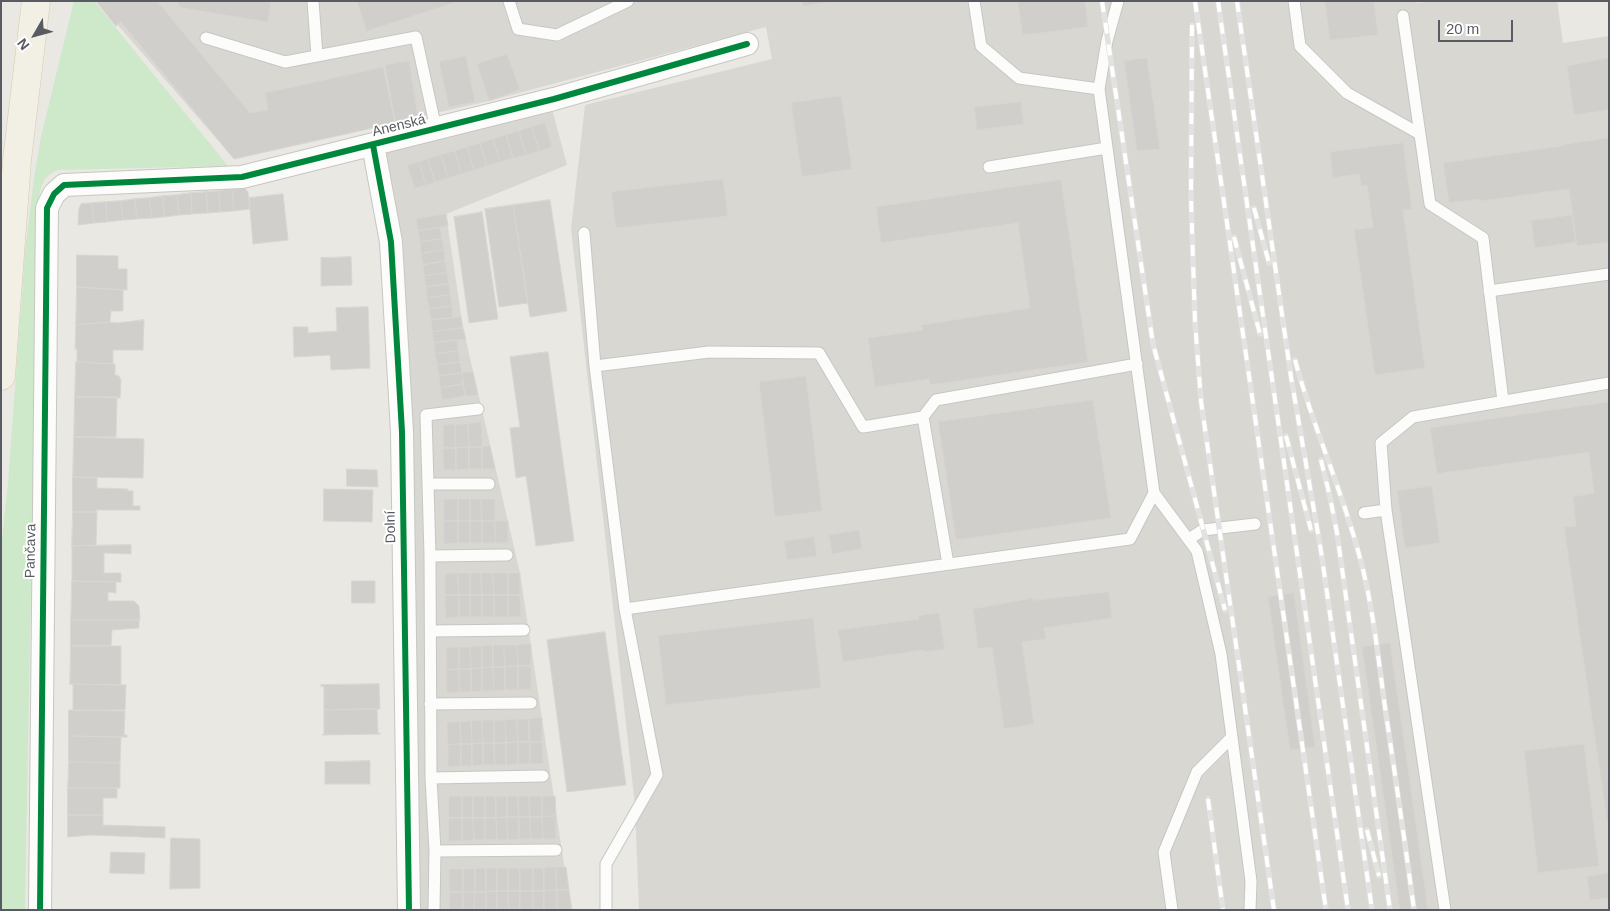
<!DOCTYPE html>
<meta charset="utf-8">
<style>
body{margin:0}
#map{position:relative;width:1610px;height:911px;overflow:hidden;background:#eae8e2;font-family:Helvetica,sans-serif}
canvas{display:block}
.frame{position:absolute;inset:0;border:2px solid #585c62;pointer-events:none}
.north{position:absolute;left:10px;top:10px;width:50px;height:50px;-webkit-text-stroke:4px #fff;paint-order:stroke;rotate:232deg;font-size:14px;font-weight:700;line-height:20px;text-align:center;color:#585c62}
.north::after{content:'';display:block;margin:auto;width:18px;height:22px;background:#585c62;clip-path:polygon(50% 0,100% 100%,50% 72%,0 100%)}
.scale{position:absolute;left:1438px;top:20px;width:75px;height:22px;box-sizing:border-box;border:2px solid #585c62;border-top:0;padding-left:6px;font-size:15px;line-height:18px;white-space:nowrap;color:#585c62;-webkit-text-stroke:4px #fff;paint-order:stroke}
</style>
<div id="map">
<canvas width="1610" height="911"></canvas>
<div class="frame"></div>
<div class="north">N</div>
<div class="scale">20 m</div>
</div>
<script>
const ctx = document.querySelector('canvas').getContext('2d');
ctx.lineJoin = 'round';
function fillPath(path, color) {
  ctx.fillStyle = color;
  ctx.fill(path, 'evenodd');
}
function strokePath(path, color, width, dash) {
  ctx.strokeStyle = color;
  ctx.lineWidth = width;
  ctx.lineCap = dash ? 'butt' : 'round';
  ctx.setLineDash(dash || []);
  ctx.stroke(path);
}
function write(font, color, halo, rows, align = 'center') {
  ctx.font = font + ' Helvetica,sans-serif';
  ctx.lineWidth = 4;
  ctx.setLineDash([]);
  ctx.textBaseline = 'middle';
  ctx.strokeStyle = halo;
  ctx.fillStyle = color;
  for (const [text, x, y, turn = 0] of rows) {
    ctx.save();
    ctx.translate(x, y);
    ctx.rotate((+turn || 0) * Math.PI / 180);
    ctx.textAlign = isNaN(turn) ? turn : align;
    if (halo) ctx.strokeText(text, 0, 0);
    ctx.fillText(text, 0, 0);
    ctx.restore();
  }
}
const industrial = new Path2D(`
 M97,1H1416L1417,3L1432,1H1557L1563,43L1609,36V910H639L635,805L571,229L585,105L772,59L766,27L489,101L234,159Z
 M547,90L567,165L446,214L463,328L520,573L571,910H411L386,135Z`);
const green = new Path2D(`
 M74,1H94L228,166L58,170C41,176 40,190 38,206L25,910H1V549L8,483L25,253L34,178L41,137Z`);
const building = new Path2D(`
 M96,1H157L250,113L268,110L265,93L383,67L395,123L234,159L121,22L116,26Z
 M176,1H271L268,22L182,8Z
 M357,1H452L453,3L367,31Z
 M803,1H834L803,6Z
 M1018,1H1085L1088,27L1023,35Z
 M1325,1H1374L1378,35L1330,40Z
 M507,54L520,89L489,101L477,64Z
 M466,56L475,102L449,107L439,62Z
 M1147,58L1160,149L1137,151L1124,61Z
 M1609,58V110L1574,115L1567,66Z
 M409,61L418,117L395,121L385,65Z
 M841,96L852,169L802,177L791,103Z
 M1021,102L1024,124L977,130L974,107Z
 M545,123L552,147L539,151L532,127Z
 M532,127L539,151L526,155L519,131Z
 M519,131L526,155L513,158L506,135Z
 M506,135L513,158L500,162L493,139Z
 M1609,138V242L1577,246L1569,189L1481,201L1480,199L1449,203L1443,163L1562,146V145Z
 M493,139L500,162L487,166L480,143Z
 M480,143L487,166L474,170L467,147Z
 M1403,143L1412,209L1403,210L1425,368L1375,375L1354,230L1373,227L1367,185L1361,186L1359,174L1333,178L1330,152Z
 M467,147L474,170L461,174L455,151Z
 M455,151L461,174L448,178L441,155Z
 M441,155L448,178L435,182L428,159Z
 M428,159L435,182H436L426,185L419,162Z
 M419,162L426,185L415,188L407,165Z
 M723,179L728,216L616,228L611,192Z
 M1061,180L1088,362L930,385L929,379L875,387L868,338L923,330L921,325L1030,308L1018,223L881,243L876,207Z
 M244,188L248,192L250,209L234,211L232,189Z
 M232,189L234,211L220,212L219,191Z
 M219,191L220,212L208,213L206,192Z
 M206,192L208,213L192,214L191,193Z
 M191,193L192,214L179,215L177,195Z
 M283,194L288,240L253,244L249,198Z
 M177,195L179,215L164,217L163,196Z
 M163,196L164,217L152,218L149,198Z
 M149,198L152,218L137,219L135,199Z
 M135,199L137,219L123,220L121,201Z
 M550,200L567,311L530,317L513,205Z
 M121,201L123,220L107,222L106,202Z
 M106,202L107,222L94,223L92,203Z
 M92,203L94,223L78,225L79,208L81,204Z
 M513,205L528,303L499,307L485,209Z
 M482,212L498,319L469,323L454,217Z
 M446,214L448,226L418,231L416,219Z
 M1572,215L1576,242L1535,248L1531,221Z
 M440,228L442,239L420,242L418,231Z
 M442,239L444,250L421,254L420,242Z
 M444,250L445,261L423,265L421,254Z
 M77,255L118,256V269H127V290L77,287Z
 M351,257L352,285L321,286V258Z
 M445,261L447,273L424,276L423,265Z
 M447,273L449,284L426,287L424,276Z
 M449,284L450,295L427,298L426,287Z
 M77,287L123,290V311H111L110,322L76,325Z
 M450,295L452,306L429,309L427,298Z
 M452,306L453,318L431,320L429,309Z
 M368,307L370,368L331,370L330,355L294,357L293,327H308V333L337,331L336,308Z
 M461,317L463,328L432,332L431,320Z
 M144,320L143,350H113V364L77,362V349H75L76,325L110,322L117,323Z
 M463,328L466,339L434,343L432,332Z
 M457,340L458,351L435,354L434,343Z
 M458,351L460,362L437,365L435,354Z
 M548,352L574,541L536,546L526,476L516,478L510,428L520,427L510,357Z
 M76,362L115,364V375L119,376L121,380L120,398L75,397Z
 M460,362L462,373L439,376L437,365Z
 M473,372L478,395L465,396L462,373Z
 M462,373L463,384L440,388L439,376Z
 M806,376L822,511L775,517L759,382Z
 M463,384L465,396L442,400L440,388Z
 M75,397H117L116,437H74Z
 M1093,400L1111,518L956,540L938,422Z
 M1609,402V834L1564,527L1576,526L1573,497L1594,493L1589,452L1437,474L1430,428Z
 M481,422L482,447H469L468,424Z
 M455,424L456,448H443V425Z
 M455,424H468L469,447L456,448Z
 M74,437L144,439L143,478L73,477Z
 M490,446L495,469H482V447Z
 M469,447H482V469H469Z
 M469,447V469L456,470V448Z
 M443,448H456V470H444Z
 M347,469L377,470L378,487L347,486Z
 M73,477L97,478V488L128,489V491H133V506H140V510H96L97,512H73Z
 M1432,486L1440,543L1405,548L1397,491Z
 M324,489L373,490L372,522L324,521Z
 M444,499H458V521H444Z
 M458,499H470V521H458Z
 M470,499H481L482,521H470Z
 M481,499H495V521H482Z
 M73,512H97L96,545L72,546Z
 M444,521H458V543L444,544Z
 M458,521H470V543H458Z
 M470,521H482V543H470Z
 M482,521H495L496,543H482Z
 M495,521H508V543H496Z
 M859,530L862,549L832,554L829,535Z
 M814,537L817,556L787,560L784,541Z
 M131,545V554L104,553V573H121V582L72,581V546Z
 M458,573L459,595H445V574Z
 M458,573H470V595H459Z
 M470,573H481L482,595H470Z
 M481,573H493L494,595H482Z
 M493,573H508V595H494Z
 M508,573H520V595H508Z
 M72,581L116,582V593L108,592V601H134L139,606L140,620H71Z
 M352,581H375V603H352Z
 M1109,592L1112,618L1044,628L1046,639L1022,642L1034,724L1004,729L992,647L978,649L973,609L1033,598L1034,600Z
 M1294,593L1315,747L1290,750L1268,597Z
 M445,595H459V617L446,618Z
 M459,595H470V617H459Z
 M470,595H482V617H470Z
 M482,595H494V617H482Z
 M494,595H508V617H494Z
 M508,595H520L521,617H508Z
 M939,613L945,649L924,652L923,650L843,662L838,630L919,619L918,616Z
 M813,618L821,688L666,705L658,636Z
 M71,620H139V628L112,630L111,646H71Z
 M605,632L626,785L567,792L547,640Z
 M1390,643L1428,910H1400L1362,647Z
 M531,644V666H518L517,645Z
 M493,645H504L505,667H493Z
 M493,645V667L482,668V646Z
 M504,645H517L518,666L505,667Z
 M71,646H121V685L70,684Z
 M482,646V668L471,669L470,647Z
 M459,647V669L446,670V648Z
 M459,647H470L471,669H459Z
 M518,666H531V689L518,690Z
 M518,666V690H505V667Z
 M493,667L494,691H482V668Z
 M493,667H505V690L494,691Z
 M482,668V691L471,692V669Z
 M459,669H471V692H460Z
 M459,669L460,692L447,693L446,670Z
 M70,684L126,685L125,710H73V685Z
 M379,684L380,709L324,710V686L321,687V685Z
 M377,709L378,733L381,734L322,735L324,734V710Z
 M69,710L125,711L124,735H127V737L69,736Z
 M542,718V742H530L529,719Z
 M517,719H529V742H518Z
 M517,719L518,742L506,743L505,720Z
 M482,720H494V743H483Z
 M482,720L483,743L472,744L471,721Z
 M494,720H505L506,743H494Z
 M471,721L472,744H461L460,722Z
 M447,722H460L461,744L448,745Z
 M69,736L121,737L120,763L69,762Z
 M518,742V764L506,765V743Z
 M518,742H530V764H518Z
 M530,742H542L543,763L530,764Z
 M483,743V765L472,766V744Z
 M483,743H494L495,765H483Z
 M494,743H506V765H495Z
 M461,744H472V766H461Z
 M461,744V766L448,767V745Z
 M1584,744L1599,866L1538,873L1524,751Z
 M370,761V784H325V762Z
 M69,762L120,763V788H68Z
 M68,788H117V798H103V815H68Z
 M449,796H462V818H449Z
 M462,796H473V818H462Z
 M473,796H485V818H473Z
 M485,796H496V818H485Z
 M496,796H507V817L496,818Z
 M507,796H518L519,817H507Z
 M518,796H529L530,817H519Z
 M529,796H542V817H530Z
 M542,796H555L556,816L542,817Z
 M68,815H103V825L165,827V838L91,835L68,837Z
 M556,816V839H543L542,817Z
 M507,817L508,840H497L496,818Z
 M507,817H519V839L508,840Z
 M519,817H530L531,839H519Z
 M530,817H542L543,839H531Z
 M449,818H462V841H449Z
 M462,818H473L474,840L462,841Z
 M473,818H485V840H474Z
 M485,818H496L497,840H485Z
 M171,838L200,839V888L170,889Z
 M111,852L145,853L144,874L110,873Z
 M556,867H566L569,890H557Z
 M556,867L557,890L544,891V868Z
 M486,868H497V891L486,892Z
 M486,868V892H475V869Z
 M497,868H508V891H497Z
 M508,868H520V891H508Z
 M520,868H533V891H520Z
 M533,868H544V891H533Z
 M449,869H463V892H450Z
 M463,869H475V892H463Z
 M1609,873V898L1590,900L1587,877Z
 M557,890V910H544V891Z
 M557,890H569L572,910H557Z
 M497,891V910H486V892Z
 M497,891H508L509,910H497Z
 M508,891H520V910H509Z
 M520,891H533V910H520Z
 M533,891H544V910H533Z
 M450,892H463V910H450Z
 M463,892H475L474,910H463Z
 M475,892H486V910H474Z`);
const lane = new Path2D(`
 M313,1L317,56
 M509,1L518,29L557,35L628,1
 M974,1L981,46L1019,78L1099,89
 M1118,1L1107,41L1099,89L1154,493L1197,551L1221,654L1251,881L1250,910
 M1294,1L1300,46L1347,93L1420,134
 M1403,16L1430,204L1483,238L1503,401
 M206,38L285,62L416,37L436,129
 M989,167L1107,148
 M584,233L595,366L625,609
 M1489,291L1609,274
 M595,366L709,352L819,353L863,427L923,417
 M428,484L426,415L478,409
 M1386,510L1381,443L1413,417L1609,383
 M1364,513L1386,510L1445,910
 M1189,539L1203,530L1255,524
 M430,556L507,555
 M948,564L923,417L936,400L1137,364
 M431,631L524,630
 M430,704L531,703
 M431,778L430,556L428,484H489
 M435,851L556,850
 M434,910L435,851L431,778L543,776
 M606,910V864L657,775L625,609L1130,539L1154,493
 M1172,910L1164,852L1197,772L1232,737`);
const street = new Path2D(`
 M373,145L391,242L402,432L409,910
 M40,910L47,208L54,194L64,185L242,177L554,99L747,44`);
const primary = new Path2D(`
 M1,376L17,160L36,1`);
const rail = new Path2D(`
 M1102,1L1153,344L1225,610
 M1195,1L1326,910
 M1218,1L1348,910
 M1237,1L1291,377L1321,551L1372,910
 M1192,25L1191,197L1195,322L1201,401L1274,910
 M1254,208L1269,263
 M1234,237L1260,334
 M1295,360C1313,427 1342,490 1360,558C1373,606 1378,657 1385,707C1395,775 1405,842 1414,910
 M1286,436L1311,530
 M1321,460L1330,497L1337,533L1390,910
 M1208,799L1223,910
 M1367,830L1379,876`);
const cycleway = new Path2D(`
 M373,145L391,242L402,432L409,910
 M40,910L47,208L54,194L64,185L242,177L554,99L747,44`);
const streetNames = [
 ["Anenská",399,126,-14],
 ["Dolní",391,527,-91],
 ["Pančava",31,551,-89]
];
fillPath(industrial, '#d9d7d2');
fillPath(green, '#cee8ca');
fillPath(building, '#d0cfcb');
strokePath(building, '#d9d6d1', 1);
strokePath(lane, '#c6c6c5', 13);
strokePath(street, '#c6c6c5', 24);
strokePath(primary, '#d5c9ad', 29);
strokePath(lane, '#fcfcfb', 11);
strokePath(street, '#fcfcfb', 22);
strokePath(primary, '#f2f0e5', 28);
strokePath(rail, '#e2e2e1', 5.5);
strokePath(rail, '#fff', 4, [11]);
strokePath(cycleway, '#00873e', 6);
write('14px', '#585c62', '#fff', streetNames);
</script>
